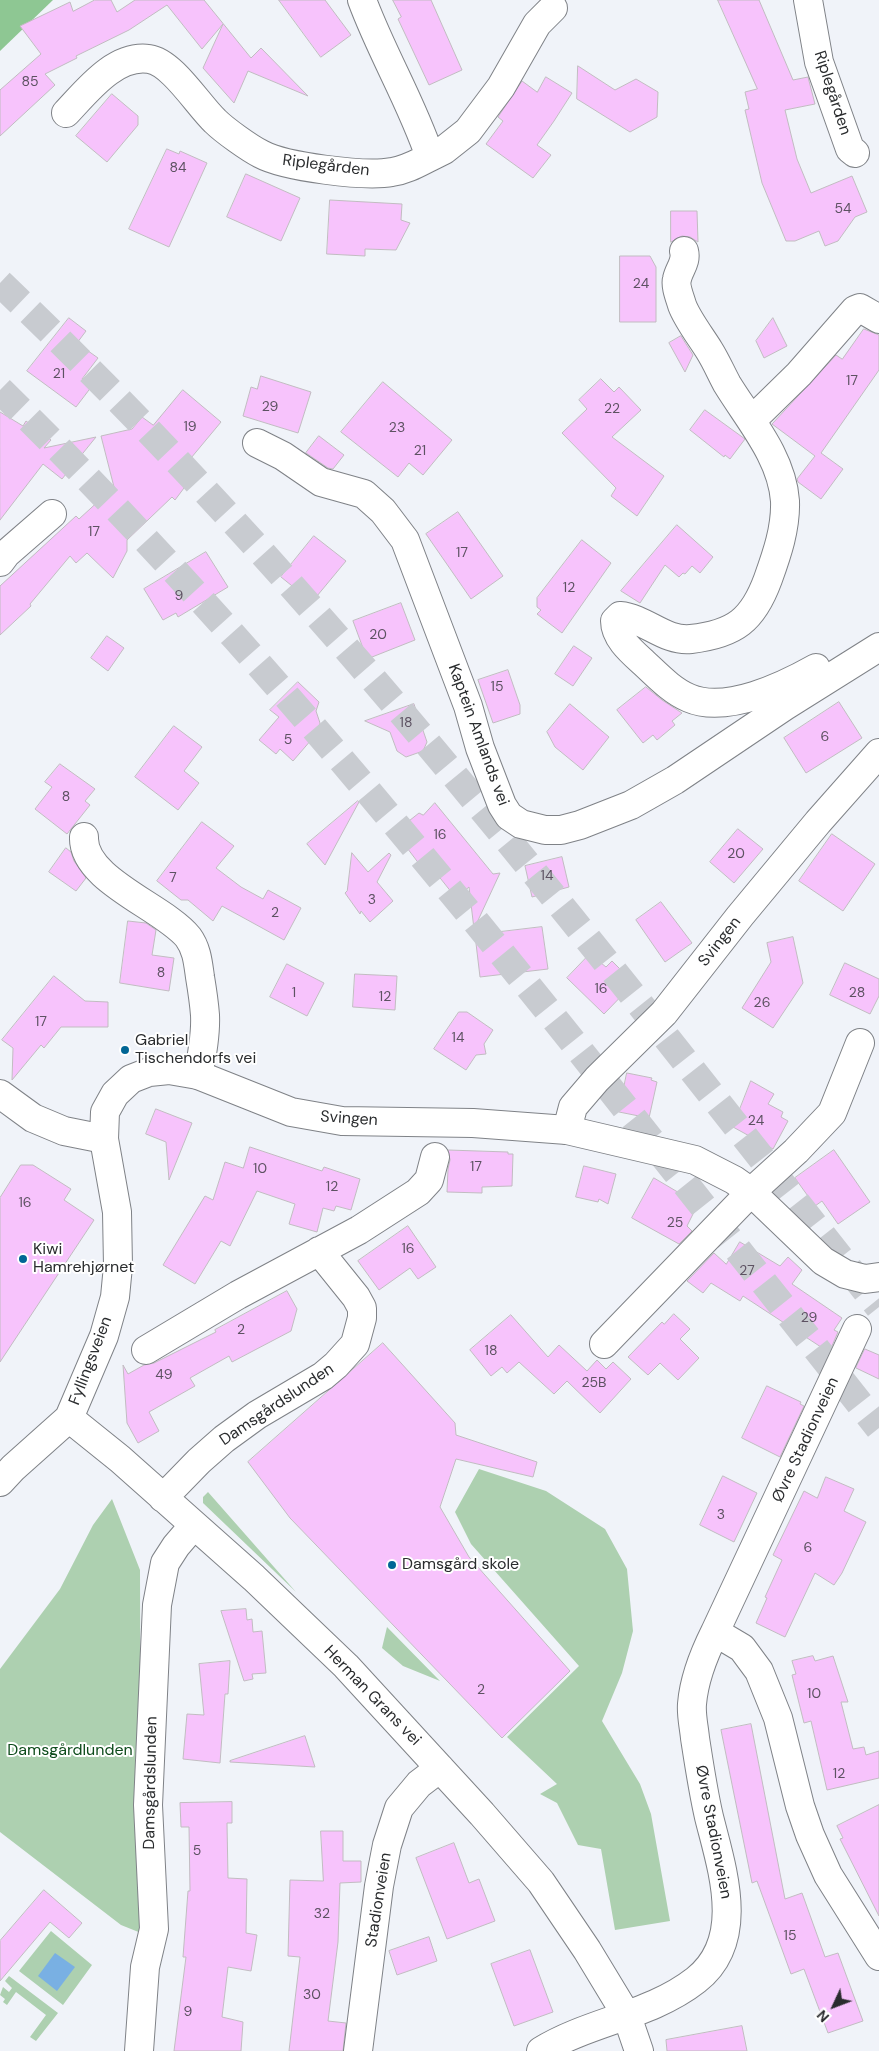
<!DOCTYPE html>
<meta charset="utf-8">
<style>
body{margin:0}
#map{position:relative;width:879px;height:2051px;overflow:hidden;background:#f0f3f9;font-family:"DM Sans",sans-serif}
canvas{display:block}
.north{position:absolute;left:809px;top:1981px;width:50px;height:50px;-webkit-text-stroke:4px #fff;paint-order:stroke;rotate:227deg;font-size:14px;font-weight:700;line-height:20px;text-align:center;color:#2a2c2e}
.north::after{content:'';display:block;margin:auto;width:18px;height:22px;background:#2a2c2e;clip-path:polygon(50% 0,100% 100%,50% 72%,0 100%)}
</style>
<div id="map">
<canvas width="879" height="2051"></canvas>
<div class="north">N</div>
</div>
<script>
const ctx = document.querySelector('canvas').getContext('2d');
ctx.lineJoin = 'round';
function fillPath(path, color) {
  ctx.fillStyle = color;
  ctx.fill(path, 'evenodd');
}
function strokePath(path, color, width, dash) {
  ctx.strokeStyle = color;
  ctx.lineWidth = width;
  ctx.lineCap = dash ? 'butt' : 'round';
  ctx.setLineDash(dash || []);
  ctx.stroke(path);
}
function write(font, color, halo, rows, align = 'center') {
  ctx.font = font + ' "DM Sans",sans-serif';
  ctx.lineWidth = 4;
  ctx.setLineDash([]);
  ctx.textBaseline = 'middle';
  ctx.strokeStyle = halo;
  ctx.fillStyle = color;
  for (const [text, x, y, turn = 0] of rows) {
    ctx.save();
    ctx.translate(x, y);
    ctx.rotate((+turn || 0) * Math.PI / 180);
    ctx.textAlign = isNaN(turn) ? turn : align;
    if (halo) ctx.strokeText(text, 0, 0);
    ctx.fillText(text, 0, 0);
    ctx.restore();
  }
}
const green = new Path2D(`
 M479,1469L546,1491L605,1529L627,1569L633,1631L622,1673L602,1721L640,1784L651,1814L670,1921L615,1930L601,1849L578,1845L557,1803L540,1794L557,1784L507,1737L579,1666L471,1544L455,1512Z
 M208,1492L296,1592L203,1503V1497Z
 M112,1499L140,1570L141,1933L121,1925L0,1832V1669L60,1589L93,1525Z
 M387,1627L440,1681L403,1666L382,1648Z
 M51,1931L92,1965L63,2005L19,1971Z
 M9,1976L58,2013L36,2041L30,2037L46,2015L16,1992L7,2005L3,2002L5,1999L0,1995L3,1987L9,1992L12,1988L5,1981Z`);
const forest = new Path2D(`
 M0,0H53L0,51Z`);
const water = new Path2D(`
 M55,1953L75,1967L57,1991L38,1976Z`);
const building = new Path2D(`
 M95,0H111L117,12L135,0H204L251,58L261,48L308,96L248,71L234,103L203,68L223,24L202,49L167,5L129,30L76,56L77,58L45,74L55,85L0,136V90L41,54L20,26L70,2L73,11Z
 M279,0H325L351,35L321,57Z
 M393,0H431L462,70L429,85L398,19L401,17Z
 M718,0H759L793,80L808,77L815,104L785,110L797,159L811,193L852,176L867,212L855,217L838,241L825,246L819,231L795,241H786L762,183L745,110L749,109L745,92L757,89Z
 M578,66L615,90L636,79L658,92L657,117L630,132L577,99Z
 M546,77L572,93L554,121L537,145L551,155L533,178L486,144L503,121L498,117L522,81L537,92Z
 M112,94L138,116V125L107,162L76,136Z
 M167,149L179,154L180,151L207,163L169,247L129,229Z
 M246,174L300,198L281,241L227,217Z
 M330,200L402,204L401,220L410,223L396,250L365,249V256L327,254Z
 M671,211H697L698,242L690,237L682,236L671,242Z
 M620,256H650L656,267V322H620Z
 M69,318L86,331L77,343L98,358L82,379L92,386L76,407L27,371Z
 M773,318L787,346L764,358L756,341Z
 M864,329L879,335V370L821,453L843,469L821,499L798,482L797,479L815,456L772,424L836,355L842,359Z
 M681,336L693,355L685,372L669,343Z
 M261,376L311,392L298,433L243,416L251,387L257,389Z
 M601,379L614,392L619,387L641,410L612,437L664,476L637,516L611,496L616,488L562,433L587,409L579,400Z
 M383,382L452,440L423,475L409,463L398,477L341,432Z
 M183,390L221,422L186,464L196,472L175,500L172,497L127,540V551L113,578L87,553L76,563L70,556L30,604L31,606L0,635V586L76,516L79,519L114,487L101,436L132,429L142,417L153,425Z
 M705,410L745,439L730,459L725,455L724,457L690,430Z
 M0,412L23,426L26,421L51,440L44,448L96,437L62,479L43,464L0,520Z
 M319,436L344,455L333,469L328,468L306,453Z
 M458,512L503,576L471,599L426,534Z
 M677,525L713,557L700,573L692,566L685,574L683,573L679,577L665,565L640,603L621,591Z
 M314,536L346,561L312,602L281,577Z
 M582,540L611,563L562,633L537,614L541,610L537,607V598Z
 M206,552L228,587L178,617L176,613L163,620L144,589Z
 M401,603L415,640L367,659L353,621Z
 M107,636L124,648L108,671L91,658Z
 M574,646L592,658L573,686L555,674Z
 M508,670L520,705V714L493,723L478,680Z
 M298,682L319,702L316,711L320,723L318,732L293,761L280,749L276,754L259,740L279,717L270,710Z
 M646,687L662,700L682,713L672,721L675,725L657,740L653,735L643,743L617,710Z
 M839,702L862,738L806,773L784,738Z
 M414,704L427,742L423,751L406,757L397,751L390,732L365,721Z
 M570,704L609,737L583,770L555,747L547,732Z
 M174,726L202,747L184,771L199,783L178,810L135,777Z
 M60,764L95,789L85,801L90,805L67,834L35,809L52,787L45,782Z
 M358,801L359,802L325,865L307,844Z
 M435,803L493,874L500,873L474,929L469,887L456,898L429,864L423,869L395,832L419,813L423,815Z
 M202,822L234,846L216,868L241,887L263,899L268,890L301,908L284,940L222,906L213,921L188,900H181L157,881Z
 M738,829L763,849L734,883L710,862Z
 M832,834L875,864L843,911L799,881Z
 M66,848L71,852L74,861L86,878L76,891L49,872Z
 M352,853L368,872L389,853L391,855L377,882L393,901L370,922L361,911L360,914L345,893L347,891Z
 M562,857L569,887L532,897L525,866Z
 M661,902L692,943L665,962L636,920Z
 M128,921L146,923L156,930L152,955L174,958L169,991L120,983Z
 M542,927L548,969L480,977L475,935Z
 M793,937L803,983L773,1028L742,1008L771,962L767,943Z
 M590,954L606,967L612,961L634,983L604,1014L567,978Z
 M845,963L879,979V996L870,1014L830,995Z
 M287,964L324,983L307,1016L270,997Z
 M355,974L397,976L395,1010L353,1007Z
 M54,976L85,1001L108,1002V1027H61L44,1048L41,1045L12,1080L13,1048L2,1040Z
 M459,1012H467L493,1030L484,1044L486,1054L476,1055L466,1070L434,1049Z
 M627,1073L652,1078L651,1080L657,1082L649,1118L619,1112Z
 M751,1081L774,1094L768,1104L783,1112L781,1117L788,1121L773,1149L733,1127Z
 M156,1109L192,1123L169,1180L166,1142L146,1134Z
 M250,1147L322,1171L324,1167L360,1179L351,1210L336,1206L334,1211L323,1208L317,1232L289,1224L295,1204L257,1191L230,1246L221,1241L195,1284L163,1265L205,1196L213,1200L225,1162L243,1168Z
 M448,1150L508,1152V1154H513L512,1186L482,1187V1193L447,1192L448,1169L450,1160Z
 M834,1150L870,1202L838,1224L822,1201L815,1206L795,1178Z
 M21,1165H33L71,1189L64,1200L94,1220L0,1362V1198Z
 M584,1166L616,1174L608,1204L599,1199L598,1202L576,1197Z
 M654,1178L698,1204L687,1226L692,1231L679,1244L632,1218Z
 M408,1226L436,1267L418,1279L410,1268L379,1290L358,1261Z
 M740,1242L780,1266L788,1257L802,1270L792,1284L842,1318L834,1330L838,1332L828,1355L822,1352L824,1349L743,1296L740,1301L711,1283L703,1293L687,1281L714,1253L726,1264Z
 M287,1291L297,1309L291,1331L232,1362L229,1356L190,1378L195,1386L149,1412L159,1431L138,1443L127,1423L123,1365L128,1374L144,1365L154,1363L216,1332L215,1330Z
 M674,1314L690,1329L680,1339L699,1358L678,1380L660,1363L648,1375L628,1357L662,1322L664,1324Z
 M511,1315L548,1357L559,1345L587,1371L597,1360L606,1369L613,1362L631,1379L600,1413L567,1381L554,1394L519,1362L507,1373L502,1367L491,1376L470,1350Z
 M383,1343L455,1423L456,1435L537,1462L533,1477L456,1459L440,1507L469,1557L570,1671L502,1738L290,1518L248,1462Z
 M865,1349L879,1355V1379L856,1368Z
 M767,1386L801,1402L800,1404L804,1406L780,1457L742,1438Z
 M723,1476L757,1493L734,1542L700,1525Z
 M826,1477L854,1489L844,1511L866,1522L842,1573L834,1585L815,1573L785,1637L756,1623L767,1598L765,1597L782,1560L773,1555L804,1491L817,1498Z
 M246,1609L247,1620L252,1619L253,1632L262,1631L266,1673L252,1674L253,1679L244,1681L221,1611Z
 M813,1656L815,1661L833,1656L848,1702H841L853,1749L864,1747L866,1755L879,1751V1778L827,1790L811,1721L804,1723L792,1675L796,1674L792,1661Z
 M230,1661L228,1694H225L220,1763L183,1759L187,1714L204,1715L199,1664Z
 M751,1724L785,1899L802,1893L825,1957L838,1953L863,2021L828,2033L804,1969L791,1974L757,1881L752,1883L721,1730Z
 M305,1736L315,1767L230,1762V1761Z
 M232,1802V1823H227L228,1878L247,1879L246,1933L257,1935L251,1971L228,1967L222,2017L243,2022L241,2051H174L186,1957H183L188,1891H190L189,1827H181L180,1803Z
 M879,1805V1916L840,1839L843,1838L837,1826Z
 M321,1831H343V1861H361V1882L340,1883L338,1942L328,2021L346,2023L343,2051H289L300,1957L288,1956L290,1880L323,1881Z
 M454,1843L469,1883L479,1879L495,1921L447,1939L416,1858Z
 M44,1890L82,1923L69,1938L50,1922L0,1981V1941Z
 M429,1937L437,1961L397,1975L389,1951Z
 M530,1950L553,2012L514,2026L491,1964Z
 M742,2026L747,2051H667L666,2040Z`);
const highwayTunnel = new Path2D(`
 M0,283C327,593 600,955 879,1307
 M0,390C207,593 392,816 573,1042C675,1171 777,1299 879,1428`);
const minor = new Path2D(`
 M808,0L819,62L850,149L855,153
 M66,113C87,91 115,54 149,59C172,62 198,105 215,121C224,130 249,148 261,154C285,167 365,177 392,172C406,170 418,163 430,157C412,103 382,54 362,0
 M430,157L444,150L468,131L501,87L537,24L553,8
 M684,251C687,262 679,269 677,279C675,286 680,298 682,305C687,319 701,337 709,350C716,361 721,373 727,384C749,420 782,457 785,501C786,528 777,554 768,579C753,620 735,634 691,639C665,642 645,618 620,616L615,621C615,638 632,652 644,663C658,676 672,691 689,698C726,714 784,686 816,668
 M752,420L799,374L855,310L860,308L879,319
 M257,443L283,456L321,482L364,494L383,511L405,540L468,706L480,748L502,805L509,816L521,824L545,830H561L580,825L631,805L675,780L785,706L879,647
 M0,562L6,554L52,514
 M84,837C82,880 164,907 188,937C197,949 198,963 200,977C202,989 204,1002 205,1015C206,1035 202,1056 198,1075
 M0,1094L33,1118L64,1131L104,1139
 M567,1130L573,1107L597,1079L664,1013L740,916L818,822L879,753
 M857,1329L715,1632L742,1648L759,1671L778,1718L800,1806L810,1835L828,1875L879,1956
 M604,1344L751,1192L796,1151L832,1113L860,1043
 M146,1350L238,1295L359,1230L418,1192L429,1180L435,1157
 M69,1418L120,1459L254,1578L301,1623L346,1666L482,1814L541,1882L587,1950L627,2016L639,2051
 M163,1498L199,1461L224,1439L257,1415L323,1376L336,1365L355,1344L362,1318V1308L356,1297L319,1251
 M139,2051L145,1967L154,1929L148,1805L157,1605L165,1563L176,1546L194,1525
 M358,2051L379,1886L387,1845L399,1808L419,1784L440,1768
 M541,2051C590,2021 650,2016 696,1980C747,1940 722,1869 709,1817C703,1791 699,1764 695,1738C694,1727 691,1715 692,1704C694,1679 704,1654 715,1632`);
const major = new Path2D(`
 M0,1482L13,1468L69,1418L104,1336L115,1297L118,1266L117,1212L104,1139L105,1112L115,1094L131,1079L149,1072L169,1070L198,1075L291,1112L342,1121L473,1123L567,1130L695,1160L734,1180L751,1192L823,1261L845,1274L865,1279L879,1277`);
const markers = [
 [125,1050,5,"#016695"],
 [23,1259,5,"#016695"],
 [392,1565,5,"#016695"]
];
const numberNames = [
 ["85",30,82],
 ["84",178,168],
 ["54",843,209],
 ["24",641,284],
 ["21",59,374],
 ["17",852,381],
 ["29",270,407],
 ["22",612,409],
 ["19",190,427],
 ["23",397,428],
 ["21",420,451],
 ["17",94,532],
 ["17",462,553],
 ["12",569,588],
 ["9",179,596],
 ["20",378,635],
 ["15",497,687],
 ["18",406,723],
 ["6",825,737],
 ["5",288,740],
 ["8",66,797],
 ["16",440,835],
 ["20",736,854],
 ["14",547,876],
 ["7",173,878],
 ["3",372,900],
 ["2",275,913],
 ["8",161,973],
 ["16",601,989],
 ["1",294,993],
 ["28",857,993],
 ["12",385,997],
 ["26",762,1003],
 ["17",41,1022],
 ["14",458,1038],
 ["24",756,1121],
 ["17",476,1167],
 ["10",260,1169],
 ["12",332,1187],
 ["16",25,1203],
 ["25",675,1223],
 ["16",408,1249],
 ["27",747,1271],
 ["29",809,1318],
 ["2",241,1330],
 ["18",491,1351],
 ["49",164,1375],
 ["25B",594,1383],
 ["3",721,1515],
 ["6",808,1548],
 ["2",481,1690],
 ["10",814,1694],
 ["12",839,1774],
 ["5",197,1851],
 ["32",322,1914],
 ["15",790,1936],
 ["30",312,1995],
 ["9",188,2012]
];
const streetNames = [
 ["Riplegården",832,93,72],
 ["Riplegården",326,166,7],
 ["Kaptein Amlands vei",478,735,70],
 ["Svingen",720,942,-52],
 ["Svingen",349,1119,4],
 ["Fyllingsveien",91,1361,-69],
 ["Damsgårdslunden",277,1405,-34],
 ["Øvre Stadionveien",806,1440,-65],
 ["Herman Grans vei",372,1696,46],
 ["Damsgårdslunden",151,1783,-89],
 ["Øvre Stadionveien",713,1832,79],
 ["Stadionveien",379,1900,-81]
];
const poiNames = [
 ["Gabriel",135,1041],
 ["Tischendorfs vei",135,1059],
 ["Kiwi",33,1250],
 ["Hamrehjørnet",33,1268],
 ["Damsgård skole",402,1565]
];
const parkNames = [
 ["Damsgårdlunden",70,1751]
];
fillPath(green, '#add0b0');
fillPath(forest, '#8ec793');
fillPath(water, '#79b0e3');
fillPath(building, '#f7c3fc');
strokePath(building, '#c1bcc1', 1);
strokePath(highwayTunnel, '#c8cbd0', 28, [28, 14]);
strokePath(minor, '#7f8287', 30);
strokePath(major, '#7f8287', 30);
strokePath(minor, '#fff', 28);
strokePath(major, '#fff', 28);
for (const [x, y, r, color] of markers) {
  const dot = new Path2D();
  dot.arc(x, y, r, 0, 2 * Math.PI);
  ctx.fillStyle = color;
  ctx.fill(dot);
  strokePath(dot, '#fff', 2);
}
write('14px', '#5d5262', null, numberNames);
write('16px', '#2a2c2e', '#fff', streetNames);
write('16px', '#2a2c2e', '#fff', poiNames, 'left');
write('16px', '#0d4b1b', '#fff', parkNames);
</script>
